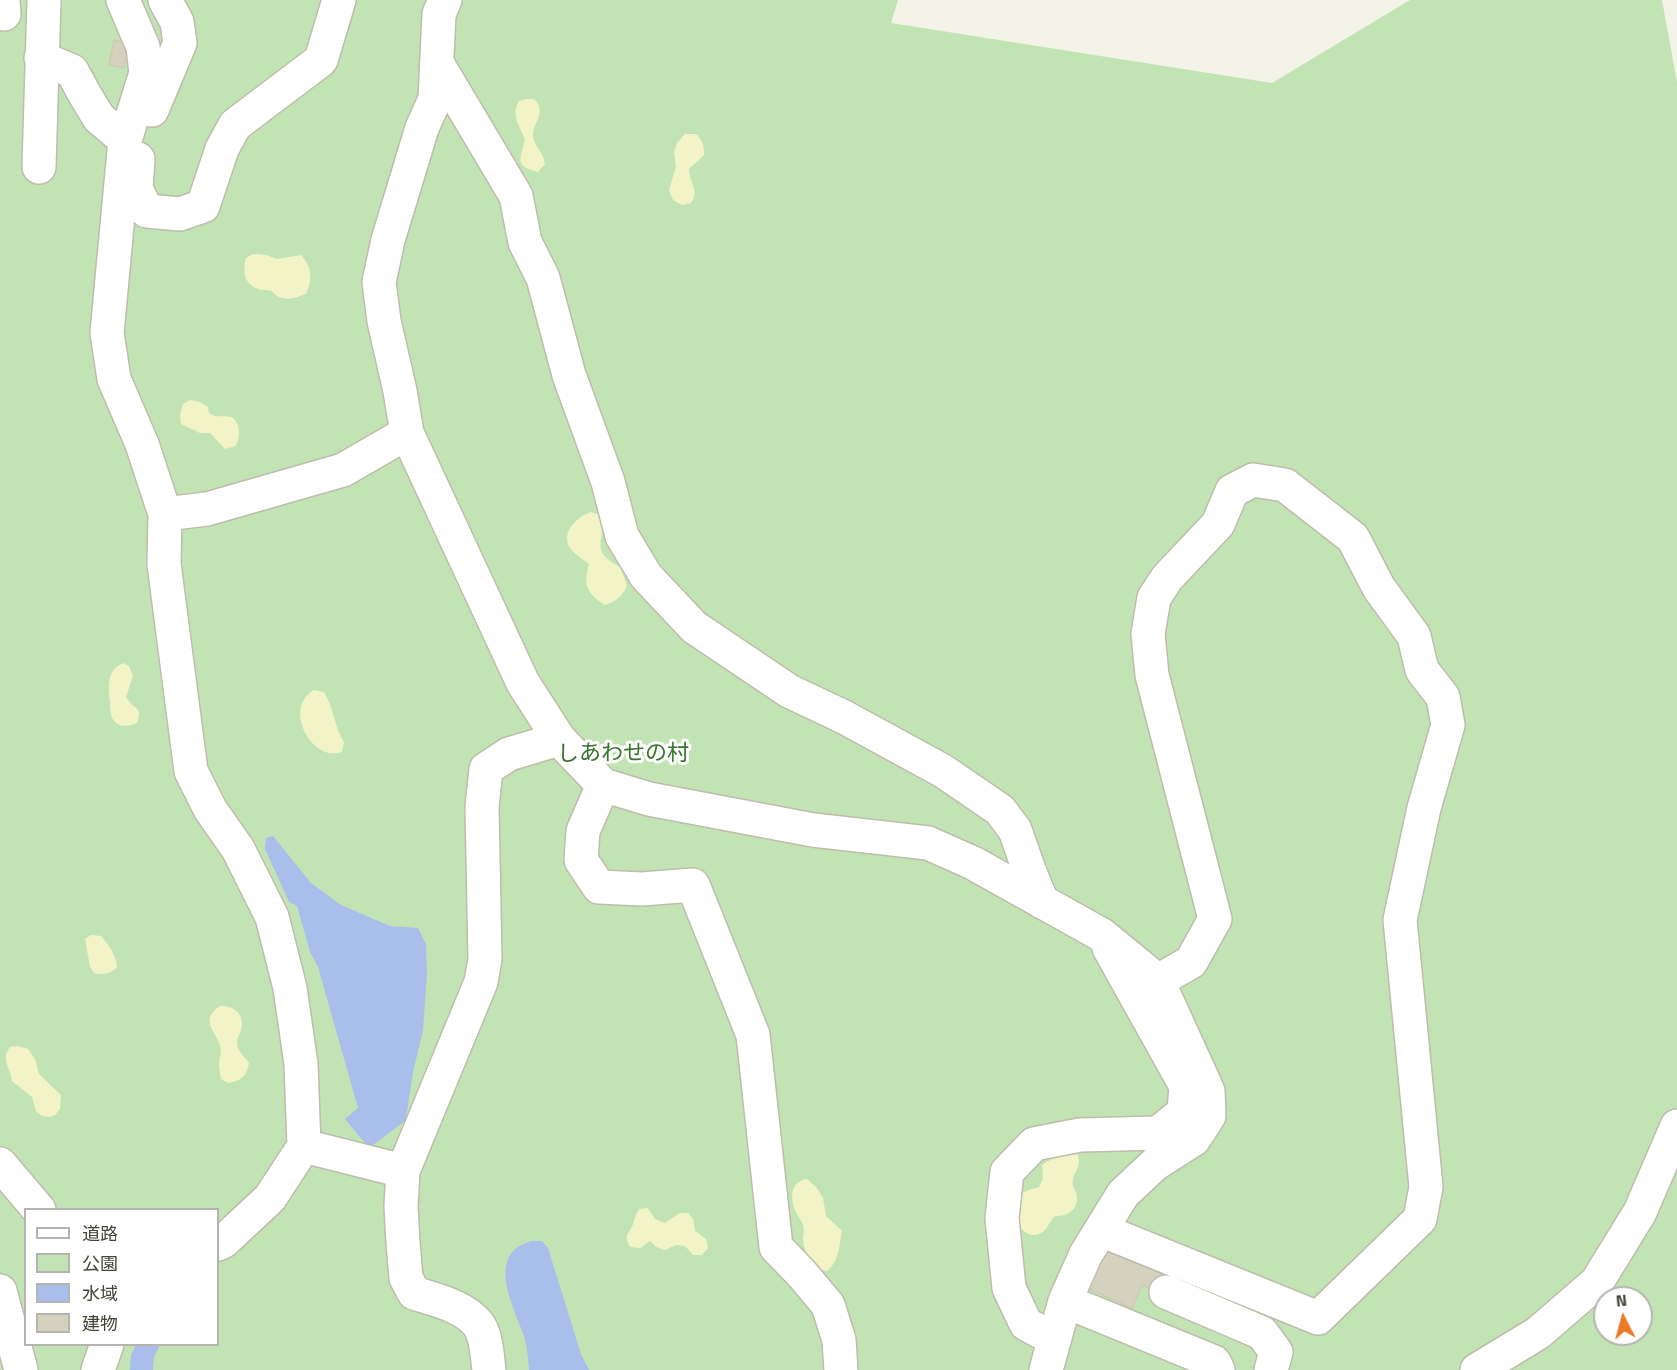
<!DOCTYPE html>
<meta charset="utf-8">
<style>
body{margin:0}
#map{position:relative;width:1677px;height:1370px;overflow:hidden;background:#f3f3e8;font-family:"Titillium Web","Noto Sans JP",sans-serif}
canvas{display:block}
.legend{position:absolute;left:24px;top:1208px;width:195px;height:138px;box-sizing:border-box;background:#fff;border:2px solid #b5b4af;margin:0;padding:8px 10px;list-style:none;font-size:18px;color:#464437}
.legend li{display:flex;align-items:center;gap:12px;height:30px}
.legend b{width:30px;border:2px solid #b5b4af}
.north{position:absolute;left:1593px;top:1286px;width:60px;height:60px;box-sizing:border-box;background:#fff;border:2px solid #b5b4af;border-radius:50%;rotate:354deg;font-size:16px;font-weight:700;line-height:24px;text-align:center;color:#464437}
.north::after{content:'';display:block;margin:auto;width:21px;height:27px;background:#eb7a28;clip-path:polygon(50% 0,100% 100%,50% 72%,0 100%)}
</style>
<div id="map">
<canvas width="1677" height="1370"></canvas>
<ul class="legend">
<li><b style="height:8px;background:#fff"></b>道路</li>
<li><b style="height:16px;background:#c2e4b4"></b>公園</li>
<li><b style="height:16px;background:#a9beeb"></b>水域</li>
<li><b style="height:16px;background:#d4d1bf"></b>建物</li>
</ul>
<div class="north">N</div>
</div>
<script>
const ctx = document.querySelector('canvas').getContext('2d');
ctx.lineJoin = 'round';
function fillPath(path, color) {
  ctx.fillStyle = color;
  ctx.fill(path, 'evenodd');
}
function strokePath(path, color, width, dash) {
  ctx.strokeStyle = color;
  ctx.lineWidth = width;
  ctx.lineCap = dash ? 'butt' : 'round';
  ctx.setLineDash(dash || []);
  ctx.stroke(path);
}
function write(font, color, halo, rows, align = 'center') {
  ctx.font = font + ' "Titillium Web","Noto Sans JP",sans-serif';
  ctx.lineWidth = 6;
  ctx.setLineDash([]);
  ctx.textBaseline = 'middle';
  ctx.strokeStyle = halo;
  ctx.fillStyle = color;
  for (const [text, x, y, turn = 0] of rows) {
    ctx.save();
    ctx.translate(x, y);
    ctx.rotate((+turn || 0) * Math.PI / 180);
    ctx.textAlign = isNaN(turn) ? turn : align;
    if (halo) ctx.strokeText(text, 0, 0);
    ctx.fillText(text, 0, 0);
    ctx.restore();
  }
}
const green = new Path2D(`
 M0,0H898L891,23L1272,83L1410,0H1662L1677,82V1370H0ZM26,1210H218V1344H26ZM1605,1298H1641V1334H1605Z`);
const sand = new Path2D(`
 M526,99H534C548,113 532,123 533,136C534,146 543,151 545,164L538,172C513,166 521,158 525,139C519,125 511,115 519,101Z
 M685,134H696C703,140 704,146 704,155L689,169C689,182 700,191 691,203L682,205L673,200L669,190L676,167L674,152L677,143Z
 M253,254L266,255L277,259L301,255C312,267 313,279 306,294C297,297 289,301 279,297C276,296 274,293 271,291C267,289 262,291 258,289C243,283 243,271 246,258Z
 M190,400L200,402L208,407L209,413C217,419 225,414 233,418C240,422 241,441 235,446C233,447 227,448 225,449L210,433H200L181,424L180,415L183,404Z
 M591,512L600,515C609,541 586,549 620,567L627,585C622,597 617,601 605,605C587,593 583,586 589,564C583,559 574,554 570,548C560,532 578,516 591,512Z
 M123,663L129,666L133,676L126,697C132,709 144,706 137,723C130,726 120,728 114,721C110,716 110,707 110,702C108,686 107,670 123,663Z
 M314,690L324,692C334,708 334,727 344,742L342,752C312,763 282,708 314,690Z
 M91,935L101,936C109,945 116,955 117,967C111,974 103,975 94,973L90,967L85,939Z
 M220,1006C231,1005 243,1012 242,1025C242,1031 237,1037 237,1043C237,1051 245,1057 249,1063C246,1077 241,1081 228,1083L221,1079C220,1074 219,1069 219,1064C219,1059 221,1055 221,1050C219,1033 197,1021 220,1006Z
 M18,1046L28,1049L35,1059L39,1074L61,1095L60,1109L55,1115L50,1117L42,1116L36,1111L32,1097L12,1081C11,1068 0,1059 10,1047Z
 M1072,1152H1077C1082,1164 1076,1169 1073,1179C1071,1187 1077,1191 1077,1197C1078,1210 1066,1217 1055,1216C1049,1222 1047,1231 1039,1234C1031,1238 1019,1230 1016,1221C1015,1214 1017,1204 1017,1197L1026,1191L1039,1187L1043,1179L1042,1165L1048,1161Z
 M807,1179L817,1188L823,1198L826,1216L842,1231C839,1245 840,1260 827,1271C813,1268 804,1254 803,1239C803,1234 805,1230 803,1225C801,1219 796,1214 794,1208C790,1195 792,1181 807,1179Z
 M648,1208L655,1219L665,1223L680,1213H688L693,1219L695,1231L706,1239L708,1248L702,1255H693L685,1246L676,1245L665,1250L656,1247L650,1241L640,1248L630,1247C623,1234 629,1235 633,1224C635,1218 636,1214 639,1209Z`);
const water = new Path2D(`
 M273,836L311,883L341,905L390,926L418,928L426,944L427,973L423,1030L413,1072L407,1112L405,1121L369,1148L345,1119L358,1108L318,967L310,952L297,906L289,902L265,849L266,838Z
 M531,1241H542L548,1248L581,1354L589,1370H529C528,1358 527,1345 523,1333C515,1311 491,1265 518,1247C522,1244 527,1243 531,1241Z
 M136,1345H160L154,1357L153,1370H130L131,1355Z`);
const building = new Path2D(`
 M114,40L129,43L124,68L109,65Z
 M1105,1247L1165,1273L1157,1292L1142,1285L1132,1308L1087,1288Z`);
const minor = new Path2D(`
 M3,0L4,14
 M123,0L143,47L146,73L125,140L107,333L114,379L142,444L165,514L164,564L191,771L210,809L238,849L272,917L290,988L301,1064L304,1146L270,1198L224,1241L218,1244
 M41,58L72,71L85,95L99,118L125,140
 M437,63L516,196L525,242L543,278L569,375L608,482L622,536L646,576L694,627L789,691L844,717L943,771L1000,810L1015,830L1029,870L1042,902
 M152,110L180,43L177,22L165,0
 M138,159L136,189L147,211L180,214L203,206L222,149L235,125L321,60L339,0
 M39,167L44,0
 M407,433L523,683L559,739L603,785L649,799L813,830L928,843L973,863L1102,935L1158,981L1208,1091L1209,1116L1194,1139L1155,1164L1123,1194L1086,1254L1065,1301L1046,1370
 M165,514L207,509L343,470L407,433L400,391L384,321L379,282L388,240L422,128L435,99L439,14L445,0
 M603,785L583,831L581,860L599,887L642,889L693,885L753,1035L776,1247L802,1274L828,1305L839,1340L841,1370
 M304,1146L403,1171
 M0,1164L39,1210
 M1101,1230L1318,1318L1420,1219L1426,1187L1400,920L1424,808L1448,725L1443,697L1422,670L1414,636L1379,588L1353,538L1285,485L1253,480L1232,491L1218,524L1167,578L1154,598L1148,634L1152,675L1215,919L1191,962L1158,981
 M0,1291L21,1370
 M1166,1292L1262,1333L1276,1352L1271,1370
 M1065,1301L1214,1362L1218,1370
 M1054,1339L1026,1324L1009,1288L1002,1218L1007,1172L1034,1144L1080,1135L1158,1133L1184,1112L1186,1086L1109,948
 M98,1370L107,1344
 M489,1370C487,1356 487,1336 478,1324C464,1306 435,1300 414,1293L406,1278L403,1243L401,1206L403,1171L481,982L485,959L482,807L486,769L509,754L559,739
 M1477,1370L1538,1333L1597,1282L1640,1212L1677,1126`);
const parkNames = [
 ["しあわせの村",623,755]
];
fillPath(green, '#c2e4b4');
fillPath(sand, '#f2f4c7');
fillPath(water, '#a9beeb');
fillPath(building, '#d4d1bf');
strokePath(building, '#cecbb2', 1.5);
strokePath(minor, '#bebdac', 36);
strokePath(minor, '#fff', 33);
write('22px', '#36742e', '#fff', parkNames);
</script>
